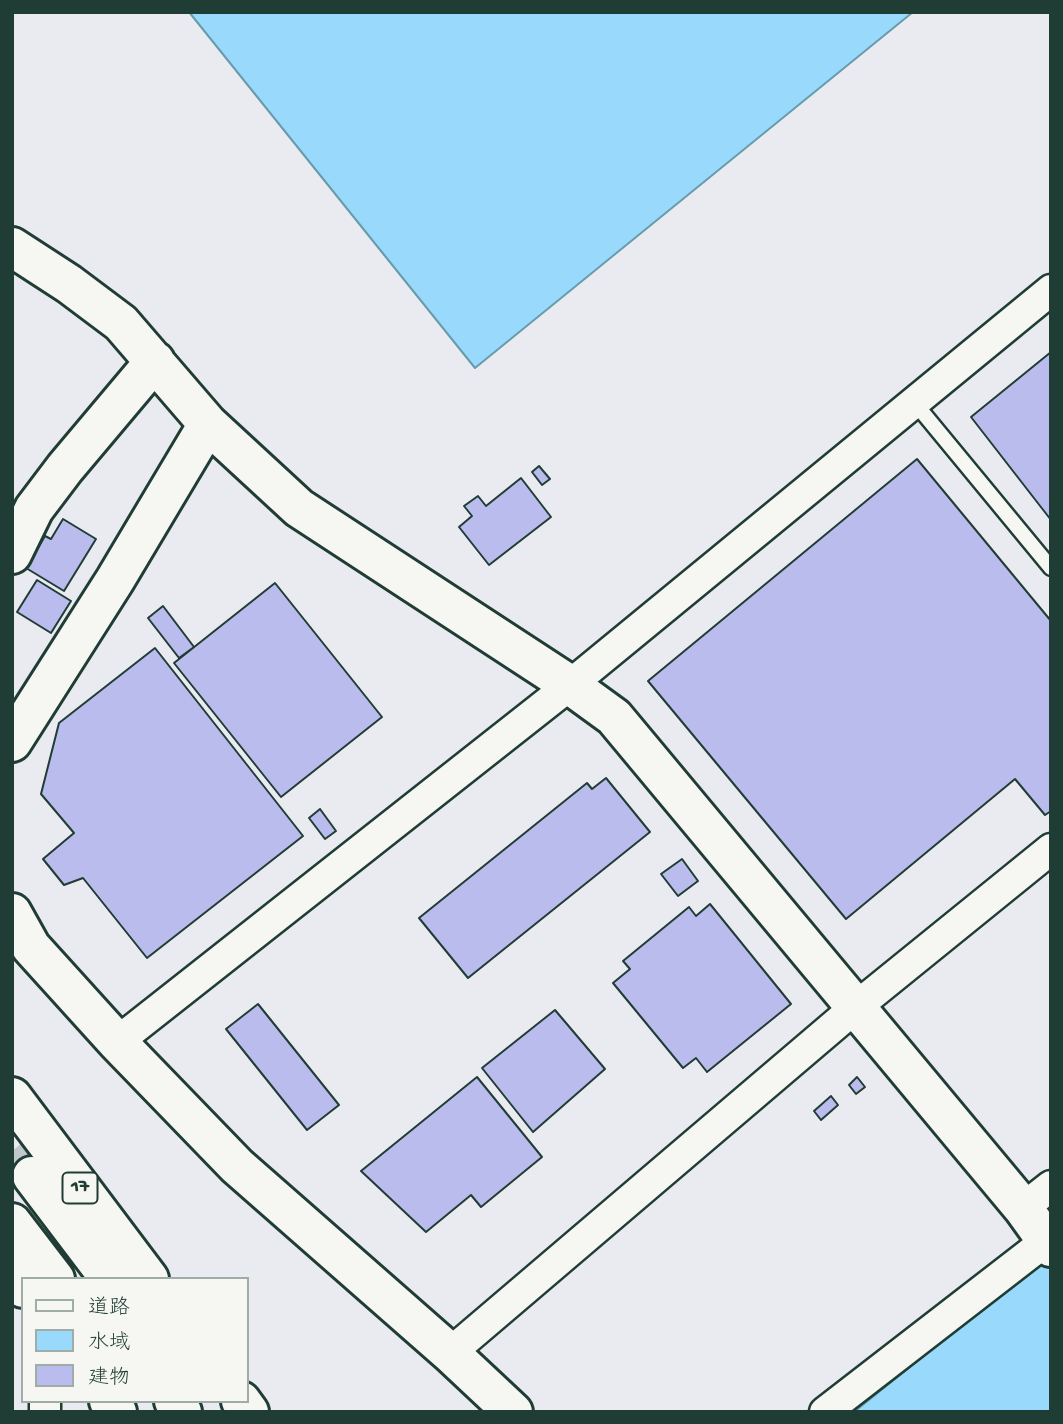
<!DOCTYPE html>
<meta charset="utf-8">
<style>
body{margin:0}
#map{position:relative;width:1063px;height:1424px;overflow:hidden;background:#eaeaf1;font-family:"Gochi Hand","Klee One",sans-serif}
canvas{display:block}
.frame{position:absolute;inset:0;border:14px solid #1f3d34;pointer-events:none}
.legend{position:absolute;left:21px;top:1277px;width:228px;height:126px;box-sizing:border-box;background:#f6f6f2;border:2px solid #a0aca6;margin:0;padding:9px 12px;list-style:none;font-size:21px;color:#1f3d34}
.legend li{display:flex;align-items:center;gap:14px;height:35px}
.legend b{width:35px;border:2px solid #a0aca6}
</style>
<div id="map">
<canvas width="1063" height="1424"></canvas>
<div class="frame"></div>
<ul class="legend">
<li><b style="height:9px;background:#f6f6f2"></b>道路</li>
<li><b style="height:19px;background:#99d9fb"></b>水域</li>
<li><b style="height:19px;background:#babcee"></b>建物</li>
</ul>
</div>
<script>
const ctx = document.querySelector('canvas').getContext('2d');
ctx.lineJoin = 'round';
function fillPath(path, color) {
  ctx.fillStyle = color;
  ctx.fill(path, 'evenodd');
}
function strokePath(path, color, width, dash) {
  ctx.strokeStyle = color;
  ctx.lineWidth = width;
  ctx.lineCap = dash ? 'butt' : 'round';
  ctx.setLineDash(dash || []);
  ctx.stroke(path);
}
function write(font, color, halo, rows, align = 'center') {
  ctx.font = font + ' "Gochi Hand",sans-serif';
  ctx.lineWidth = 7;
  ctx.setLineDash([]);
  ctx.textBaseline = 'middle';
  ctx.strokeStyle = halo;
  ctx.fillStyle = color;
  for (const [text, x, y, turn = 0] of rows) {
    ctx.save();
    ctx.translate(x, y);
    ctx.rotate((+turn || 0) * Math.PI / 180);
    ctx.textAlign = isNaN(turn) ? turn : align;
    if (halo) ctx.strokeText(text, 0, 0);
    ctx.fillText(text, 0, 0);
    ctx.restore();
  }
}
const water = new Path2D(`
 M189,12H913L475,368Z
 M1051,1253V1412H854Z`);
const building = new Path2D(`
 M1051,352V520L971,417Z
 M917,459L1051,621V811L1045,815L1015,779L846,919L648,681Z
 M539,466L550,479L542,485L532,472Z
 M521,478L551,517L489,565L459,527L472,516L464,506L478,496L486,506Z
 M63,519L96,539L64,591L26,568L45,536L51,539Z
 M37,580L71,601L51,633L17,612Z
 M275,583L382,717L281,797L174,663Z
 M163,606L194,647L179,658L148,618Z
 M155,648L303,836L147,958L83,878L64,885L43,859L74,833L41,794L59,723Z
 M606,778L650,832L468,978L419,918L587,783L592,789Z
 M320,809L336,831L325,839L309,818Z
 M682,859L698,881L678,896L661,874Z
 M710,904L791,1004L707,1072L696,1058L683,1068L613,983L630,969L623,961L689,907L696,916Z
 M258,1004L339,1105L307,1130L226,1029Z
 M555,1010L605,1069L533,1132L482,1068Z
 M477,1077L542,1157L481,1207L471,1195L426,1232L361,1171Z
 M857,1077L865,1087L856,1094L849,1085Z
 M831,1096L838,1105L821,1120L814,1111Z`);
const secondaryTunnel = new Path2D(`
 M12,1151L32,1176`);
const lane = new Path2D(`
 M914,402L1051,568`);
const street = new Path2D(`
 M117,1042L570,685L1051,290
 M1023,1208L1051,1186
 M450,1353L856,1007L1051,849
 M45,1412V1401
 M825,1412L1046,1241`);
const secondary = new Path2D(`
 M12,247L69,284L121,323L208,424L299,508L570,685L614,717L1023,1208L1051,1247
 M12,554L34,509L65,468L155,361
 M12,742L115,580L208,424
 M12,913L31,947L117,1042L237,1166L450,1353L513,1412
 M32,1176L110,1279
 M12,1223L55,1279
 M174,1401L182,1412`);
const primary = new Path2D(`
 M12,1097L149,1279
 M12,1274L23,1288
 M109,1401L117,1412
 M241,1401L249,1412`);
const shields = [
 [80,1188,35]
];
const shieldNames = [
 ["17",80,1188]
];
fillPath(water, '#99d9fb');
strokePath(water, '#689bab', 2);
fillPath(building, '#babcee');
strokePath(building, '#1f3d34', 2);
strokePath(secondaryTunnel, '#c1c7cb', 38, [38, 19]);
strokePath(lane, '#1f3d34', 19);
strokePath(street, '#1f3d34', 35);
strokePath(secondary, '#1f3d34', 44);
strokePath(primary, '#1f3d34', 44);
strokePath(lane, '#f6f6f2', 14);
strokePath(street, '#f6f6f2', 30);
strokePath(secondary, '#f6f6f2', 38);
strokePath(primary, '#f6f6f2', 38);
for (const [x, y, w] of shields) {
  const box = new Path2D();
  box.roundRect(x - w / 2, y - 15.5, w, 31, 5);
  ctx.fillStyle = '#f6f6f2';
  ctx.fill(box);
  strokePath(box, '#1f3d34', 2);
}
write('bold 19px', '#1f3d34', null, shieldNames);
</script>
